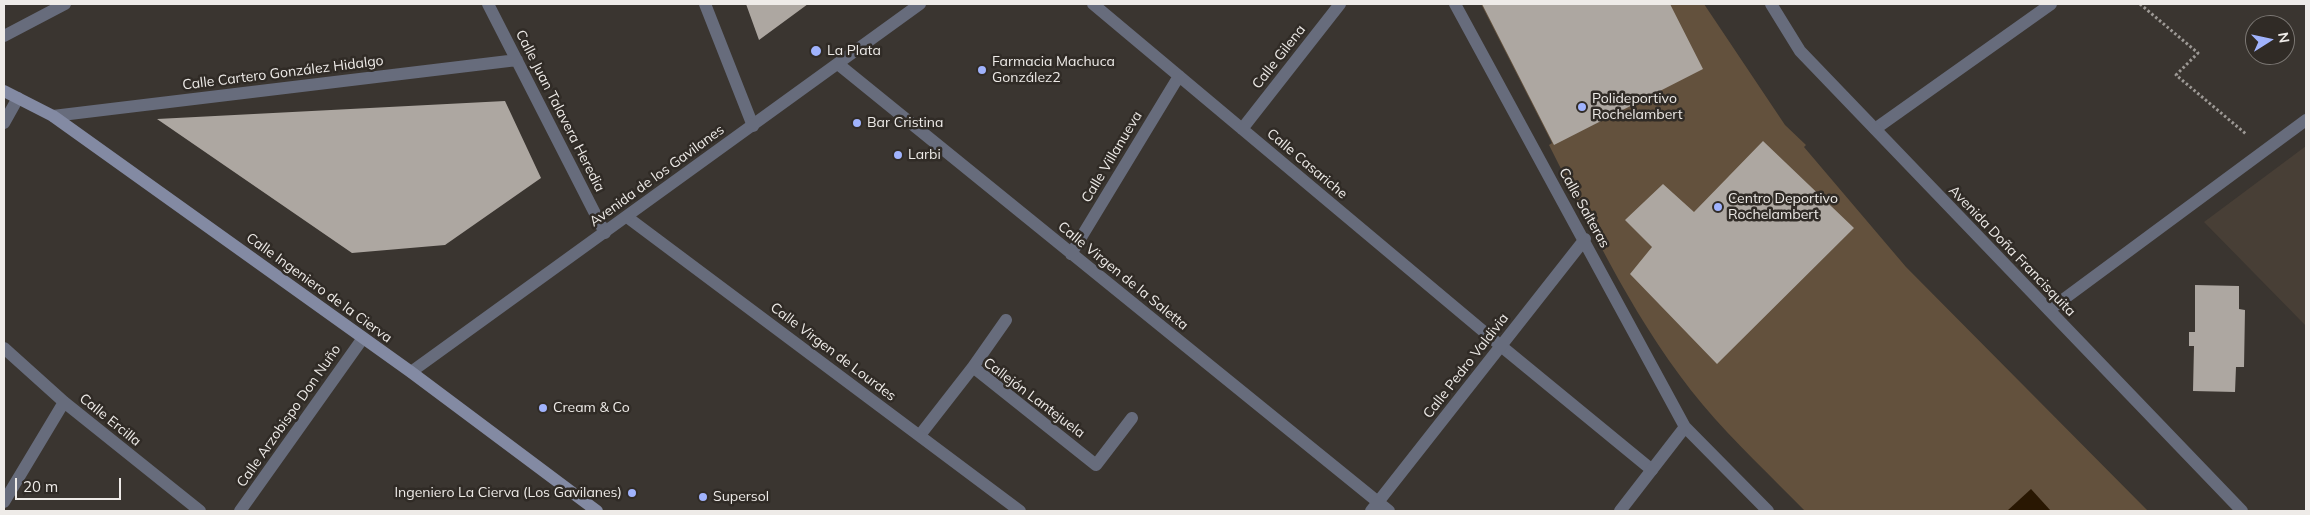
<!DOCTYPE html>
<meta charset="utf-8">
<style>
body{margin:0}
#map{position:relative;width:2310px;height:515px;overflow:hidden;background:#3a3530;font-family:Mulish,sans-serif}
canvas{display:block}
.frame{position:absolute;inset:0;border:5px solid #eeebe8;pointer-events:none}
.north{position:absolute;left:2245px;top:15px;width:50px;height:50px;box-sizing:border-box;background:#302b26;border:1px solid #7c7874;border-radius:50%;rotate:80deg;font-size:14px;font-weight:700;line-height:20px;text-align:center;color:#eeebe8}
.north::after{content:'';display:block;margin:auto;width:18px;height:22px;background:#a0b3fd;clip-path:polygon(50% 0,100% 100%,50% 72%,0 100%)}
.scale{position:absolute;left:15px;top:478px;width:106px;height:22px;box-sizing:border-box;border:2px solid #eeebe8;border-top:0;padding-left:6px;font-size:15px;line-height:18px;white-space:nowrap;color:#eeebe8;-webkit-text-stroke:4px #302b26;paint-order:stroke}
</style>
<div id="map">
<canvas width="2310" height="515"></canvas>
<div class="frame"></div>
<div class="north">N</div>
<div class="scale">20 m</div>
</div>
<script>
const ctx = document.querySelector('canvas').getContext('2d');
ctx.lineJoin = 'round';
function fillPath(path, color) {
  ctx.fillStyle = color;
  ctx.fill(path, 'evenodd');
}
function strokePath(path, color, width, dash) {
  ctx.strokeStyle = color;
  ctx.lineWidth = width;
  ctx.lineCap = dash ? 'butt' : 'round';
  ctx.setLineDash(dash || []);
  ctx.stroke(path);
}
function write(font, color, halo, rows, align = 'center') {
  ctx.font = font + ' Mulish,sans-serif';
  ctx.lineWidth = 5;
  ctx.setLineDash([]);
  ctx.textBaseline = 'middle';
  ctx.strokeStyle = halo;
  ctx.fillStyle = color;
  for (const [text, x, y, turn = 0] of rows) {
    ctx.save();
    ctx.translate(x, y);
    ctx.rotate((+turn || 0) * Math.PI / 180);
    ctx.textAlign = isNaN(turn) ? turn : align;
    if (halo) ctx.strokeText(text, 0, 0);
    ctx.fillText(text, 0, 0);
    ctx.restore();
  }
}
const built = new Path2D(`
 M2306,146V326L2204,222Z`);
const green = new Path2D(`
 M1481,4H1704L1785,125L1806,145L1804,147L1906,267L2148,511H1805C1771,476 1734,442 1703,405C1638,327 1594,234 1549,145L1552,143Z`);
const water = new Path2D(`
 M2031,489L2051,511H2007Z`);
const building = new Path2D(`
 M746,4H808L759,40Z
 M1482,4H1670L1703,69L1554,145Z
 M505,101L541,178L445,245L352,253L157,119Z
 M1763,141L1854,228L1717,364L1630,274L1652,247L1625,220L1663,184L1694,212Z
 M2195,285L2239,286V309L2245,310L2244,367H2236L2235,392L2193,391L2194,346H2189V332H2195Z`);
const path = new Path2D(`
 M2140,4L2198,53L2176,75L2246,134`);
const pedestrian = new Path2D(`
 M1875,129L2051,4
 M2049,310L2306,120
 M1501,346L1652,470
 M973,367L1006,320
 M920,435L973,367L1096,465L1132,418`);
const minor = new Path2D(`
 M488,4L605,233
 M705,4L753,126
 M1093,4L1501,346
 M1455,4L1685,427L1768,511
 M1771,4L1800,51L2242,511
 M4,36L65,4
 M838,64L1389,511
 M53,116L517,60
 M4,123L18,98
 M1242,129L1340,4
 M627,217L1020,511
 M1071,254L1179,76
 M4,348L64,402L200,511
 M4,502L64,402
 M240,511L363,338
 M1371,511L1585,239
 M1620,511L1685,427`);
const tertiary = new Path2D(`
 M411,372L920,4`);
const secondary = new Path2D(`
 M4,91L53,116L411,372L597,511`);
const markers = [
 [816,51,6,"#a0b3fd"],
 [982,70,5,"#a0b3fd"],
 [1582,107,5,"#a0b3fd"],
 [857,123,5,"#a0b3fd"],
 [898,155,5,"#a0b3fd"],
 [1718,207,5,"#a0b3fd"],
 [543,408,5,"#a0b3fd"],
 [632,493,5,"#a0b3fd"],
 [703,497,5,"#a0b3fd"]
];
const poiNames = [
 ["La Plata",827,51],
 ["Farmacia Machuca",992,62],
 ["González2",992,78],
 ["Polideportivo",1592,99],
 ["Rochelambert",1592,115],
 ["Bar Cristina",867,123],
 ["Larbi",908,155],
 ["Centro Deportivo",1728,199],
 ["Rochelambert",1728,215],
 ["Cream & Co",553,408],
 ["Ingeniero La Cierva (Los Gavilanes)",622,493,"right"],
 ["Supersol",713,497]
];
const streetNames = [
 ["Calle Gilena",1279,57,-52],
 ["Calle Cartero González Hidalgo",283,73,-7],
 ["Calle Juan Talavera Heredia",560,111,63],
 ["Calle Villanueva",1112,157,-59],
 ["Calle Casariche",1307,164,40],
 ["Avenida de los Gavilanes",657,176,-36],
 ["Calle Salteras",1584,208,61],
 ["Avenida Doña Francisquita",2012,251,46],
 ["Calle Virgen de la Saletta",1123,276,39],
 ["Calle Ingeniero de la Cierva",319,288,36],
 ["Calle Virgen de Lourdes",833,352,37],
 ["Calle Pedro Valdivia",1466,366,-52],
 ["Callejón Lantejuela",1034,398,37],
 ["Calle Arzobispo Don Nuño",289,416,-55],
 ["Calle Ercilla",110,420,39]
];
fillPath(built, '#483f36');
fillPath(green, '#63513d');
fillPath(water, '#291702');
fillPath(building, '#ada7a1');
strokePath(path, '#9d9995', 3, [2.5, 2.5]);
strokePath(pedestrian, '#676c7c', 12);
strokePath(minor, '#676c7c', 12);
strokePath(tertiary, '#676c7c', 12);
strokePath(secondary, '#838aa3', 12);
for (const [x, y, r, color] of markers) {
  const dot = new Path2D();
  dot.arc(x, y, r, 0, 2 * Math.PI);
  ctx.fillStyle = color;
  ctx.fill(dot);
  strokePath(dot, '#302b26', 2);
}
write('14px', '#eeebe8', '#302b26', poiNames, 'left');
write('14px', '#eeebe8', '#302b26', streetNames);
</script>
